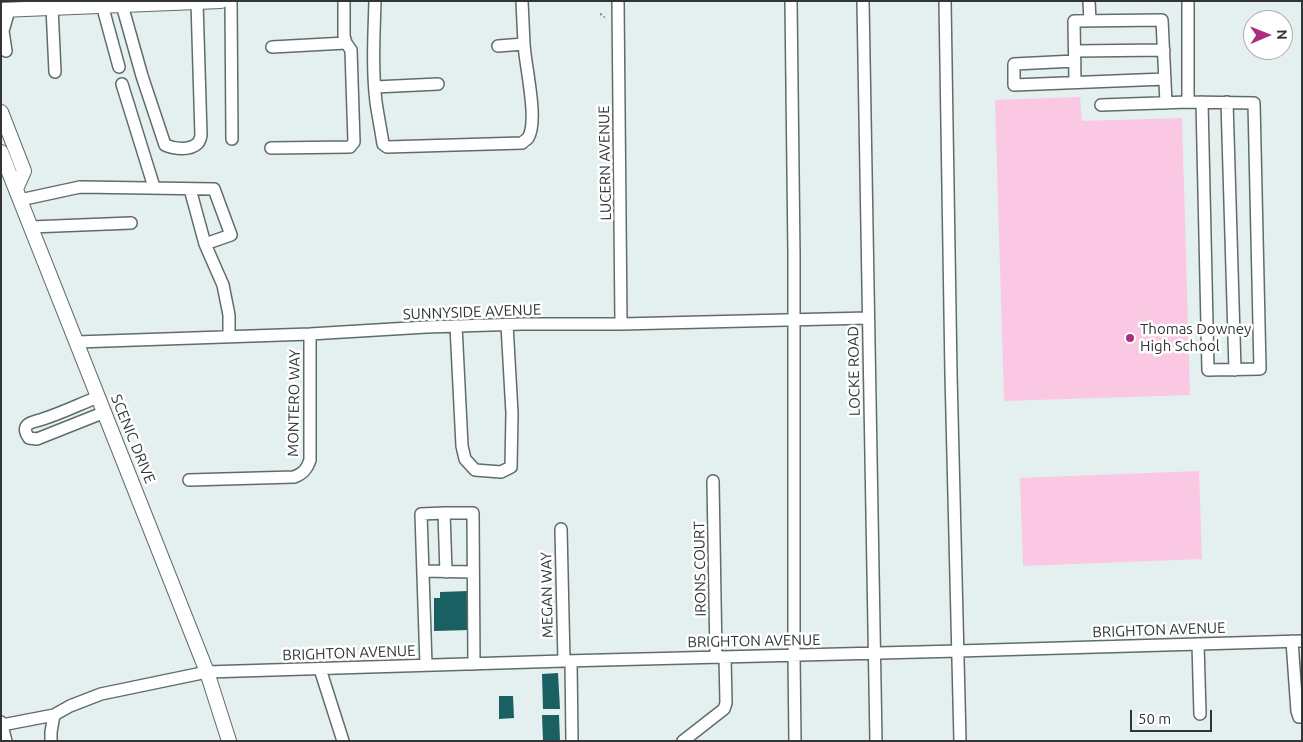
<!DOCTYPE html>
<style>
body{margin:0}
#map{position:relative;width:1303px;height:742px;overflow:hidden;background:#e4eff0;font-family:Ubuntu,sans-serif}
canvas{display:block}
.frame{position:absolute;inset:0;border:2px solid #313535;pointer-events:none}
.north{position:absolute;left:1243px;top:10px;width:50px;height:50px;box-sizing:border-box;background:#fff;border:1px solid #adaeae;border-radius:50%;rotate:89deg;font-size:14px;font-weight:700;line-height:20px;text-align:center;color:#313535}
.north::after{content:'';display:block;margin:auto;width:18px;height:22px;background:#ab2f81;clip-path:polygon(50% 0,100% 100%,50% 72%,0 100%)}
.scale{position:absolute;left:1130px;top:710px;width:82px;height:22px;box-sizing:border-box;border:2px solid #313535;border-top:0;padding-left:6px;font-size:15px;line-height:18px;white-space:nowrap;color:#313535;-webkit-text-stroke:4px #fff;paint-order:stroke}
</style>
<div id="map">
<canvas width="1303" height="742"></canvas>
<div class="frame"></div>
<div class="north">N</div>
<div class="scale">50 m</div>
</div>
<script>
const ctx = document.querySelector('canvas').getContext('2d');
ctx.lineJoin = 'round';
function fillPath(path, color) {
  ctx.fillStyle = color;
  ctx.fill(path, 'evenodd');
}
function strokePath(path, color, width, dash) {
  ctx.strokeStyle = color;
  ctx.lineWidth = width;
  ctx.lineCap = dash ? 'butt' : 'round';
  ctx.setLineDash(dash || []);
  ctx.stroke(path);
}
function write(font, color, halo, rows, align = 'center') {
  ctx.font = font + ' Ubuntu,sans-serif';
  ctx.lineWidth = 5;
  ctx.setLineDash([]);
  ctx.textBaseline = 'middle';
  ctx.strokeStyle = halo;
  ctx.fillStyle = color;
  for (const [text, x, y, turn = 0] of rows) {
    ctx.save();
    ctx.translate(x, y);
    ctx.rotate((+turn || 0) * Math.PI / 180);
    ctx.textAlign = isNaN(turn) ? turn : align;
    if (halo) ctx.strokeText(text, 0, 0);
    ctx.fillText(text, 0, 0);
    ctx.restore();
  }
}
const green = new Path2D(`
 M1080,97L1082,121L1182,118L1190,395L1004,401L995,100Z
 M1199,471L1202,559L1023,566L1020,478Z`);
const building = new Path2D(`
 M468,591L469,630L434,631V598H440V592Z
 M558,673L560,709H543L542,674Z
 M499,696H513L514,718L499,719Z
 M542,715H559L560,741H543Z`);
const path = new Path2D(`
 M601,13V17H605`);
const minor = new Path2D(`
 M101,1L119,67
 M231,1L232,139
 M375,1C374,35 372,69 376,102C378,116 381,130 383,144L387,147L522,143C524,141 526,140 528,138C539,121 525,65 524,44
 M618,1L621,324
 M791,1L794,255V655L795,741
 M863,1L876,741
 M945,1L951,374L960,741
 M1089,1L1090,21
 M1188,1V102
 M122,5L142,76L165,145C174,149 190,151 198,143C199,142 201,137 201,135L197,2
 M52,7L55,72
 M498,46L524,44L522,1
 M272,47L346,43
 M6,51L3,31L9,10
 M1075,51L1164,50
 M1075,61L1014,64V85L1165,79
 M1075,82L1074,21L1162,20L1166,103
 M122,84L154,187
 M375,87L438,84
 M1227,102L1235,370
 M1101,105L1188,102L1254,103L1260,369L1208,370L1202,102
 M271,148L350,147L354,142L351,50L346,43L344,36V1
 M20,200L80,187L214,189L231,235L205,244L190,189
 M31,227L131,223
 M205,244L223,285L229,315V336
 M456,326L462,446L465,459L475,470L501,472L511,467L512,413L507,325
 M77,342L310,334L426,327L522,324H621L868,318
 M98,397C80,404 62,413 43,419C38,421 28,422 26,427C24,431 27,435 29,438L37,439L105,412
 M189,480L294,477C303,474 307,469 310,460V334
 M713,481L716,657
 M561,529L564,661
 M424,571L473,572
 M446,572L444,513H473L474,664
 M1292,641L1297,711L1299,717H1302
 M1198,644L1200,714
 M571,661L572,741
 M426,665L421,514L444,513
 M320,669L343,741
 M1,722L6,741
 M2,725L54,715L70,706L101,694L207,672L564,661L958,651L1302,641
 M51,741V732L54,715
 M683,741L724,709L726,703L725,657`);
const major = new Path2D(`
 M1,10L221,1
 M1,112L24,171L16,189
 M1,152L207,672L229,741`);
const markers = [
 [1130,338,5,"#ab2f81"]
];
const streetNames = [
 ["LUCERN AVENUE",605,163,-91],
 ["SUNNYSIDE AVENUE",472,312,-2],
 ["LOCKE ROAD",854,371,-91],
 ["MONTERO WAY",294,403,-89],
 ["SCENIC DRIVE",133,439,68],
 ["IRONS COURT",700,569,-91],
 ["MEGAN WAY",547,595,-91],
 ["BRIGHTON AVENUE",1159,630,-2],
 ["BRIGHTON AVENUE",754,641,-1],
 ["BRIGHTON AVENUE",349,653,-2]
];
const poiNames = [
 ["Thomas Downey",1140,329],
 ["High School",1140,346]
];
fillPath(green, '#fbc8e3');
fillPath(building, '#1a5f61');
strokePath(minor, '#616b6b', 14);
strokePath(major, '#616b6b', 16);
strokePath(path, '#909798', 2, [2.5, 4]);
strokePath(minor, '#fff', 11);
strokePath(major, '#fff', 14);
for (const [x, y, r, color] of markers) {
  const dot = new Path2D();
  dot.arc(x, y, r, 0, 2 * Math.PI);
  ctx.fillStyle = color;
  ctx.fill(dot);
  strokePath(dot, '#fff', 2);
}
write('15px', '#313535', '#fff', streetNames);
write('15px', '#313535', '#fff', poiNames, 'left');
</script>
